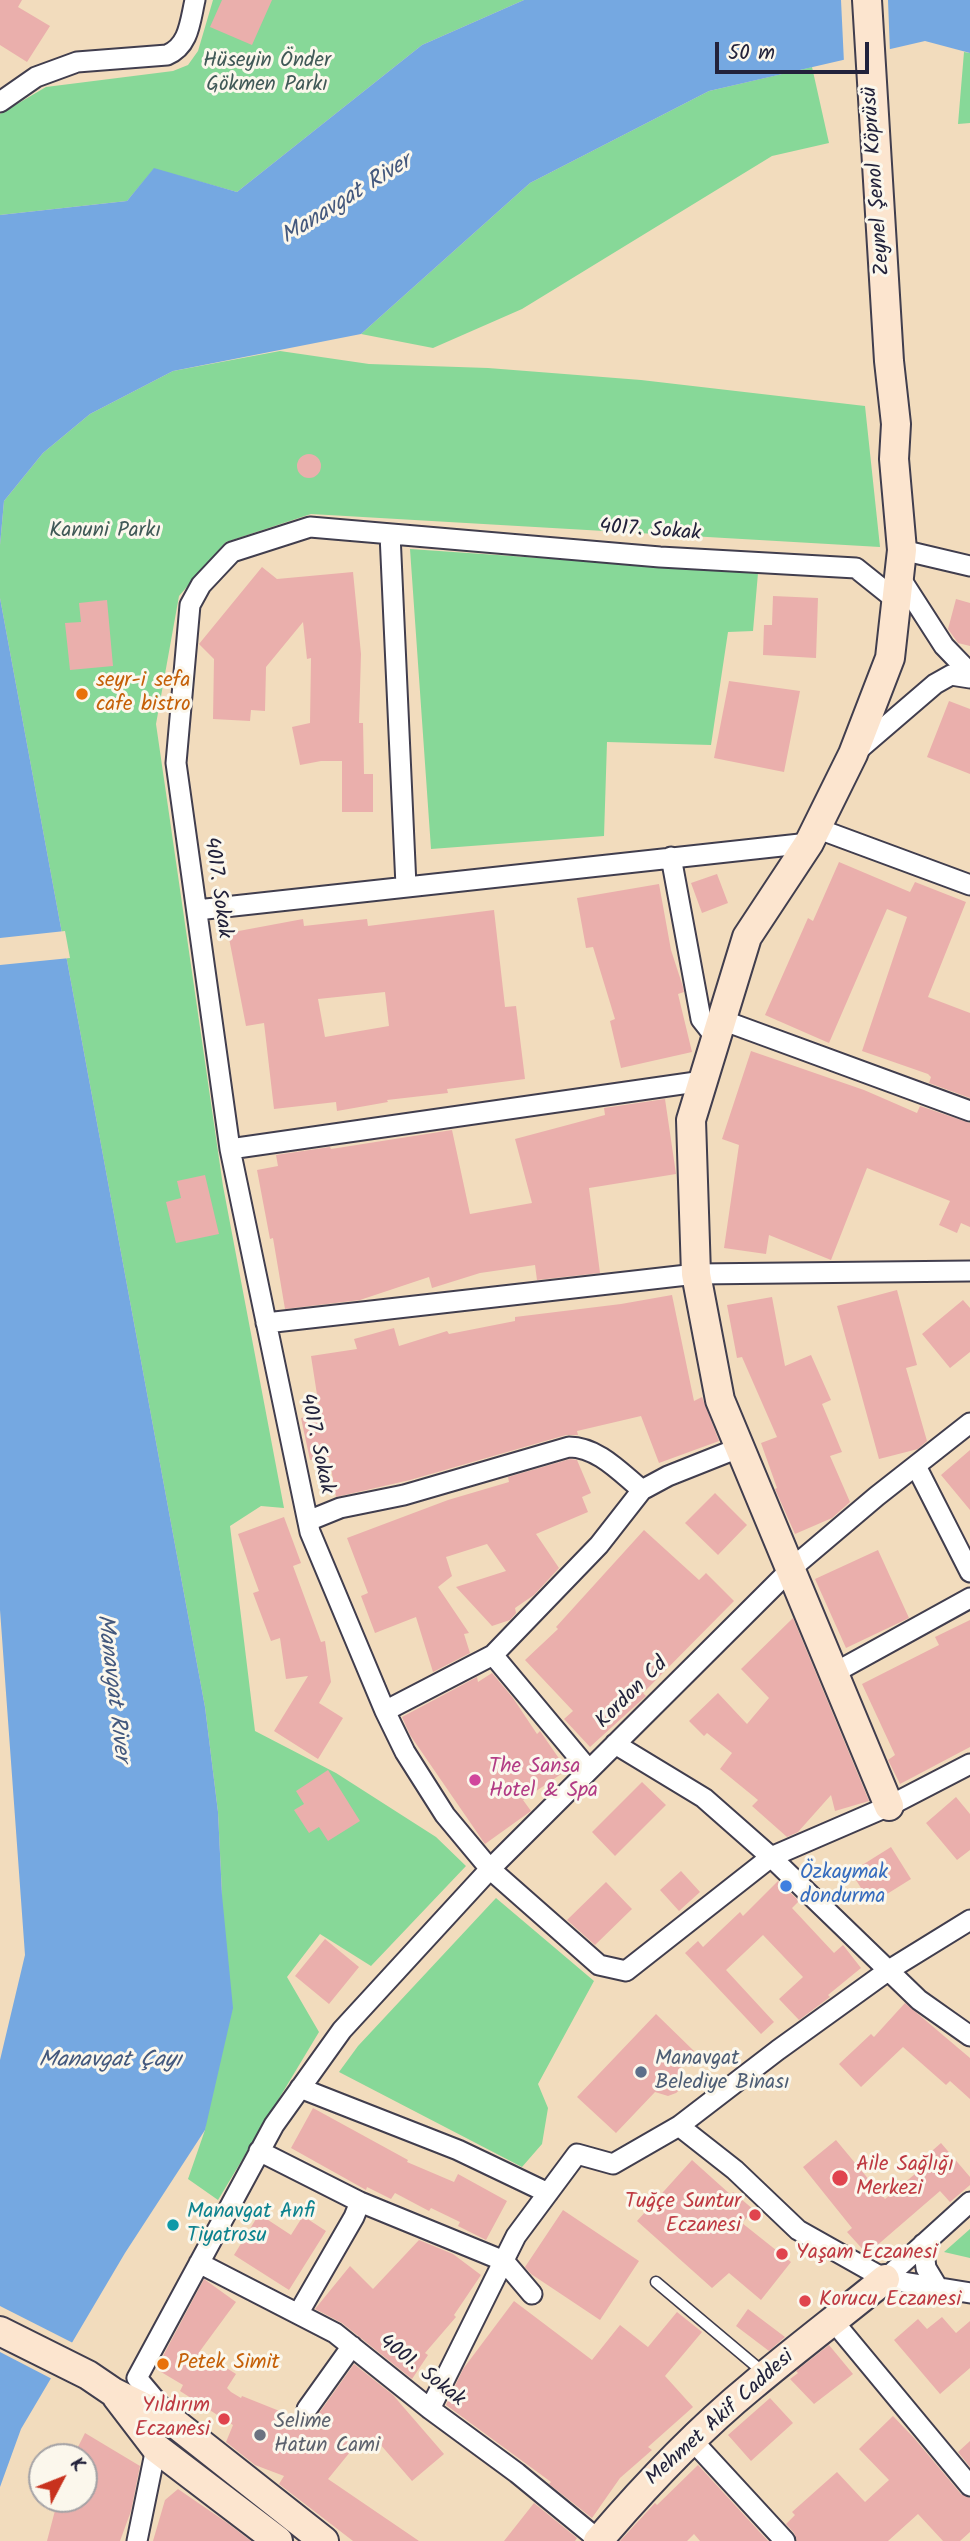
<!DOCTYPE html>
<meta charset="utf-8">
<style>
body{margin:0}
#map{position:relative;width:970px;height:2541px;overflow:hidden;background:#f2dcbd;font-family:Kalam,sans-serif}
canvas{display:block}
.north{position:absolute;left:28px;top:2443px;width:70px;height:70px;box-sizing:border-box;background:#fbf7ec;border:2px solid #a4a2a5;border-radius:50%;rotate:48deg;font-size:19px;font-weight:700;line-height:28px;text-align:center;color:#22223b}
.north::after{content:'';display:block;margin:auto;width:24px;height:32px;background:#c8321e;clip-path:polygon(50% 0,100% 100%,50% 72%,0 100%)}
.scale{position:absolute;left:715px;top:42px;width:154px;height:32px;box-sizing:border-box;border:4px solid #22223b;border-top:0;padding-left:9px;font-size:21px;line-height:24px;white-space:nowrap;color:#22223b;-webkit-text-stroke:5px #fbf7ec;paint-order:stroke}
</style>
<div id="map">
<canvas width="970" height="2541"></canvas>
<div class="north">K</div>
<div class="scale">50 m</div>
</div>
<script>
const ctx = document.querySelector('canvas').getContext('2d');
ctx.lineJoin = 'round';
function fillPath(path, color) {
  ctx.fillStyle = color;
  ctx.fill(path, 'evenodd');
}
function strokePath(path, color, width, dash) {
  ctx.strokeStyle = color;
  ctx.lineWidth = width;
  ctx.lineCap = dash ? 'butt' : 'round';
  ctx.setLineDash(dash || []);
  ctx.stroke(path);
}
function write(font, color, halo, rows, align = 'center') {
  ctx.font = font + ' Kalam,sans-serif';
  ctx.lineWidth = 6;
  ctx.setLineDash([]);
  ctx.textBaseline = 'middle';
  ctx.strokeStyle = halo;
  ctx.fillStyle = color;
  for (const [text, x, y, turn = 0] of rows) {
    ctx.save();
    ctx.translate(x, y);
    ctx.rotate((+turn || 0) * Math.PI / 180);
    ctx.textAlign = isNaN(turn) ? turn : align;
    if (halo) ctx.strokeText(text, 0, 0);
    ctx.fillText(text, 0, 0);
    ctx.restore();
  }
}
const green = new Path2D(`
 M213,0H524L422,45L237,192L154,169L127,201L0,215V114L46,87L173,71L188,65L198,51Z
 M964,52L970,53V123L958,124Z
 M812,67L829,143L772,156L522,309L433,348L361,334L530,183L709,91Z
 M280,351L369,364L488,368L641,380L865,406L880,547L311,514L226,542L179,596L156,724L223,1186L284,1508L261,1506L230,1526L255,1731L336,1773L436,1837L466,1866L371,1966L320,1934L287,1977L319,2032L218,2200L188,2179L205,2130L222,1895L218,1812L205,1707L0,598V545L4,501L43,453L90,414L173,371Z
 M410,549L758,573L753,631L728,632L711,745L607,742L604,836L431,849Z
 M496,1898L594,1981L538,2084L548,2108L542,2144L522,2167L339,2072L358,2046Z
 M970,2229V2258L944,2252Z`);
const water = new Path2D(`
 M524,0H970V53L925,41L709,91L530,183L361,334L173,371L90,414L43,453L4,501L0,545V215L127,201L154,168L237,192L422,45Z
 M0,598L205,1707L218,1812L222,1895L233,2008L205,2130L125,2253L21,2429L0,2487V2060L25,1955L0,1610Z`);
const pier = new Path2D(`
 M841,0H888L890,53L844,63Z
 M65,931L70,958L0,965V938Z
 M0,2306L75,2344L54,2380L0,2352Z`);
const building = new Path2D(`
 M0,0H22L18,7L50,26L27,62L0,45Z
 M222,0H272L252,45L210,27Z
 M297 466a12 12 0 1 1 24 0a12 12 0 1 1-24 0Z
 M262,567L277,579L353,572L361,654L359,723H363L364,774H373V812H342V761H321L300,765L292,727L310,723L311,658L307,659L303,622L266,667L265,711L251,710L250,721L213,719L214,659L199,644Z
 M773,596L818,598L816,658L763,655L764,625H772Z
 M956,599L970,603V646L958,643L948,629Z
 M107,600L113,666L70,670L65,623L81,622L79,603Z
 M729,681L800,691L784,772L714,758Z
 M949,701L970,709V774L927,757Z
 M839,862L910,892L915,882L966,902L928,997L970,1013V1098L929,1083L931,1077L928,1074L862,1051L907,917L887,909L829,1043L765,1015L808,918L813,921Z
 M717,874L728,903L702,913L691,883Z
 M659,884L671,950L683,987L684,992L678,994L692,1052L621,1068L610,1021L615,1019L593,947L586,948L577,898Z
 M494,910L505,1007L516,1006L525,1079L447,1089L448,1093L387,1100L388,1102L337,1111L336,1102L274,1109L264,1023L246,1026L228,933L303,919L304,926L367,919L368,926ZM385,992L389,1026L325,1037L318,999Z
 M751,1051L864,1090L917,1113L920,1106L970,1123V1227L961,1223L957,1233L939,1225L950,1201L867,1168L831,1260L769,1235L766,1254L724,1248L739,1145L722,1139Z
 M665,1099L676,1174L589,1188L600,1273L537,1280L535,1265L480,1273L432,1288L429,1277L360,1300L285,1309L273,1238L270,1239L257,1170L278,1166L276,1155L330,1147L331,1149L452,1130L470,1214L532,1203L515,1139L605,1115L604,1108Z
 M205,1175L219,1234L176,1243L166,1202L181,1198L177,1181Z
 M897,1290L917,1365L906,1368L927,1441L918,1449L879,1459L837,1306Z
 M672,1295L694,1401L702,1397L719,1441L659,1463L641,1416L577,1431L578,1435H566L410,1480L336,1497L329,1457L310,1460L301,1418L320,1414L311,1356L357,1349L354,1339L394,1328L399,1346L447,1331L449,1334L515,1321V1317L621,1304Z
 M772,1297L785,1366L811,1355L831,1400L822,1404L842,1452L830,1456L850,1502L832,1518L795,1534L775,1489L777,1488L761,1443L777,1437L742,1357L737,1358L727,1305Z
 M963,1300L970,1308V1352L950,1368L922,1334Z
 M970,1450V1510L941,1475Z
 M570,1459L577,1460L591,1493L582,1497L588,1512L536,1534L559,1568L534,1595L515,1608L516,1613L510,1620L492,1626L456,1587L506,1571L487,1544L446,1557L452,1576L438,1587L469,1633L464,1634L470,1653L433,1672L416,1617L375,1633L361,1596L368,1593L347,1538L448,1500L509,1482L508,1477Z
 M715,1493L747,1525L718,1555L685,1523Z
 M284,1517L301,1563L293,1566L321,1642L325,1641L331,1682L319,1703L343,1718L318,1759L274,1731L308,1676L286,1679L280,1638L271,1641L253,1593L259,1591L238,1534Z
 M644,1530L699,1580L706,1573L734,1601L643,1693L646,1696L590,1747L564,1719L573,1711L525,1660L558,1629L556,1627Z
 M878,1550L909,1618L846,1648L815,1579Z
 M793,1618L869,1801L835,1811L831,1795L798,1832L787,1837L752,1806L758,1800L720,1769L732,1753L707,1733L704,1736L689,1721L718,1693L747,1724L769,1698L741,1669Z
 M970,1620V1747L900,1784L888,1760L895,1755L862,1684L939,1645L935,1637Z
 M492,1673L513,1698L537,1734L540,1731L567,1770L523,1800L531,1811L485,1844L410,1735L402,1717L477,1677L478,1682Z
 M328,1770L360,1821L328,1841L319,1827L309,1833L294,1810L304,1804L296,1791Z
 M642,1782L666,1805L615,1856L592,1832Z
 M956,1797L970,1814V1850L957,1860L926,1823Z
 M891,1847L911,1879L871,1904L851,1872Z
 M681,1871L700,1892L679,1911L660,1890Z
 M778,1881L799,1901L792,1908L834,1953L843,1945L861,1968L828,1995L830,1997L799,2020L779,1999L803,1977L763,1935L726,1970L774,2022L761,2034L685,1953L698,1941L703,1947L740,1912L743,1916Z
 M606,1882L632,1909L595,1945L567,1920Z
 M325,1939L359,1967L329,2004L295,1976Z
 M905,2003L970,2058V2099L950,2081L946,2085L903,2047L861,2087L839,2064L871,2034L874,2037Z
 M656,2014L694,2051L680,2066L685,2079L683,2087L676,2093L668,2096L655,2092L616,2133L577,2097Z
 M313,2108L408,2160L407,2162L454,2182L458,2174L507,2201L486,2240L458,2226L460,2222L431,2208L429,2211L395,2193L391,2199L367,2187L366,2190L291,2148Z
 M836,2140L885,2199L921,2169L917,2164L941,2143L970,2177V2185L950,2202L940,2191L867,2254L847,2232L852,2228L803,2167Z
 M692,2160L731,2195L733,2192L754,2210L742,2223L791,2262L761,2300L729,2273L712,2288L637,2221Z
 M563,2210L639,2261L600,2320L531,2274L525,2267Z
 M259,2214L291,2235L303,2216L326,2231L289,2290L234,2255Z
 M419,2240L453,2254L481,2275L454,2315L456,2317L425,2353L428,2355L412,2379L342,2323L315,2309L350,2266L373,2289Z
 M204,2279L236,2302L200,2351L236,2374L227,2388L231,2392L241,2398L242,2396L307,2422L317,2416L354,2364L393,2395L444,2454L412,2481L373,2436L361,2452L355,2446L328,2479L419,2541H353L279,2484L284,2476L255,2465L226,2442L233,2425L180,2391L183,2385L156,2369Z
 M514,2301L592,2360L620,2325L648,2347L677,2312L702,2332L665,2376L693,2407L648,2447L652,2450L620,2478L592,2518L549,2484L551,2482L446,2405L463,2369Z
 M748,2309L785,2337L769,2351L736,2326Z
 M942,2317L956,2333L970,2321V2368L940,2394L894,2340L918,2319L927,2329Z
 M829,2345L853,2374L814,2404L790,2379L798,2373L796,2371Z
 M770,2398L793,2423L751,2461L728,2435Z
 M893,2416L914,2438L961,2494L970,2498V2532L960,2541H943L918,2514L888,2541H797L794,2533L786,2524L795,2515L792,2512L837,2472L865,2502L889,2480L859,2449Z
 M85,2433L140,2466L131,2511L120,2541H47L58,2499H84V2457H73Z
 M970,2441V2467L958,2452Z
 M698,2465L768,2541H700L694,2534L687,2541H620L655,2503L657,2505Z
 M178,2489L226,2522L251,2541H153L165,2500Z
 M534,2503L577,2538L575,2541H504Z`);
const lane = new Path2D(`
 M656,2282L763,2372`);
const street = new Path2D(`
 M0,102L36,77L77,62L167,55C189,46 190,22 195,0
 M390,534L406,886
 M902,550L970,566
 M899,576L944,646L970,673
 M896,600L856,568L660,557L310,527L232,552L201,585L190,605L176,763L230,1149L310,1532L385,1711L405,1752L445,1815L490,1869L599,1965L626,1971L771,1857L889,1806L970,1764
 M857,751L935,684L951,675L970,678
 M816,828L970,885
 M671,857L701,1019L716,1038
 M197,910L809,843
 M722,1020L970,1111
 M230,1149L703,1081
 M266,1323L696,1274L970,1271
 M916,1466L970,1572
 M308,1521L340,1508L404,1495L569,1447C598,1447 621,1473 642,1490
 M493,1655L599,1545L642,1490L668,1476L741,1447
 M834,1673L970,1598
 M385,1711L493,1655L589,1770
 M615,1744L704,1798L771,1857L919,2000L970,2036
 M300,2088L458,2150L548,2193
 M679,2126L735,2170L798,2230L885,2279L970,2293
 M259,2151L360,2202L504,2261L532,2294
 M923,2244L926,2268L938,2288
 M199,2263L335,2333L430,2409L517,2473L600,2541
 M885,2279L970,2202
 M298,2314L354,2217L360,2202
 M834,2322L970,2486
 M307,2409L352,2346
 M430,2409L516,2236L577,2154L613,2164L679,2126L778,2050L889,1970L970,1920
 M169,2416L137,2378L274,2125L342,2030L490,1869L792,1568L877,1496L970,1423
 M692,2440L785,2541
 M137,2541L156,2448`);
const secondary = new Path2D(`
 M867,0L889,361L896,424L894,459L902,550L890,658L853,754L809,843L747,937L691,1120L696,1274L720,1400L889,1806
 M0,2331L88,2375L113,2392L172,2421L324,2541
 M117,2397L156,2448L278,2541
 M598,2541C645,2486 696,2432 752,2386C796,2349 841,2315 885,2279`);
const markers = [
 [82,694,7,"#e8710a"],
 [475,1780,7,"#d1479c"],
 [786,1886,7,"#3f7fe0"],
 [641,2072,7,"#5c6f8a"],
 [840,2178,9,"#e0444e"],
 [755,2215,7,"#e0444e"],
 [173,2225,7,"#0f9aa8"],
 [782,2254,7,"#e0444e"],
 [805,2301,7,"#e0444e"],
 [163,2364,7,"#e8710a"],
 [224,2419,7,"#e0444e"],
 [260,2435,7,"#6b7280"]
];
const parkNames = [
 ["Hüseyin Önder",267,62],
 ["Gökmen Parkı",267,86],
 ["Kanuni Parkı",105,532]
];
const streetNames = [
 ["Zeynel Şenol Köprüsü",878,181,-94],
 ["4017. Sokak",650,532,4],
 ["4017. Sokak",216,888,82],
 ["4017. Sokak",315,1444,78],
 ["Kordon Cd",633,1694,-45],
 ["4001. Sokak",421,2372,38],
 ["Mehmet Akif Caddesi",721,2419,-42]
];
const foodNames = [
 ["seyr-i sefa",96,682],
 ["cafe bistro",96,706],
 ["Petek Simit",177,2364]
];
const hotelNames = [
 ["The Sansa",489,1768],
 ["Hotel & Spa",489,1792]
];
const shopNames = [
 ["Özkaymak",800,1874],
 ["dondurma",800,1898]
];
const serviceNames = [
 ["Manavgat",655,2060],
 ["Belediye Binası",655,2084]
];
const healthNames = [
 ["Aile Sağlığı",856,2166],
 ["Merkezi",856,2190],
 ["Tuğçe Suntur",741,2203,"right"],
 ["Eczanesi",741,2227,"right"],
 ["Yaşam Eczanesi",796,2254],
 ["Korucu Eczanesi",819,2301],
 ["Yıldırım",210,2407,"right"],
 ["Eczanesi",210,2431,"right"]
];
const cultureNames = [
 ["Manavgat Anfi",187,2213],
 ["Tiyatrosu",187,2237]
];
const worshipNames = [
 ["Selime",274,2423],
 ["Hatun Cami",274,2447]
];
const waterNames = [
 ["Manavgat River",347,201,-32],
 ["Manavgat River",111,1688,83],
 ["Manavgat Çayı",110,2062]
];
fillPath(green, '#87d898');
fillPath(water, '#75a8e1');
fillPath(pier, '#f2dcbd');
fillPath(building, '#eaafac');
strokePath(lane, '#413e4e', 13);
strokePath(street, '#413e4e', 23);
strokePath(secondary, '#413e4e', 32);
strokePath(lane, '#fff', 10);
strokePath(street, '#fff', 19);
strokePath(secondary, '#fce5cf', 28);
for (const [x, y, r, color] of markers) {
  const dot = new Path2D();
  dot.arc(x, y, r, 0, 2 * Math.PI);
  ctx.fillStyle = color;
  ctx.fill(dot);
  strokePath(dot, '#fbf7ec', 2.5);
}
write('21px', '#405957', '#fbf7ec', parkNames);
write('21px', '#22223b', '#fbf7ec', streetNames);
write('21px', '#c56008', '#fbf7ec', foodNames, 'left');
write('21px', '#b23c85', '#fbf7ec', hotelNames, 'left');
write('21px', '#366cbe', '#fbf7ec', shopNames, 'left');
write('21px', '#4e5e75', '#fbf7ec', serviceNames, 'left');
write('21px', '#be3a42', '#fbf7ec', healthNames, 'left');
write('21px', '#0d838f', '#fbf7ec', cultureNames, 'left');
write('21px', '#5b616d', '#fbf7ec', worshipNames, 'left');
write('italic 23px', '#43587d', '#fbf7ec', waterNames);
</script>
